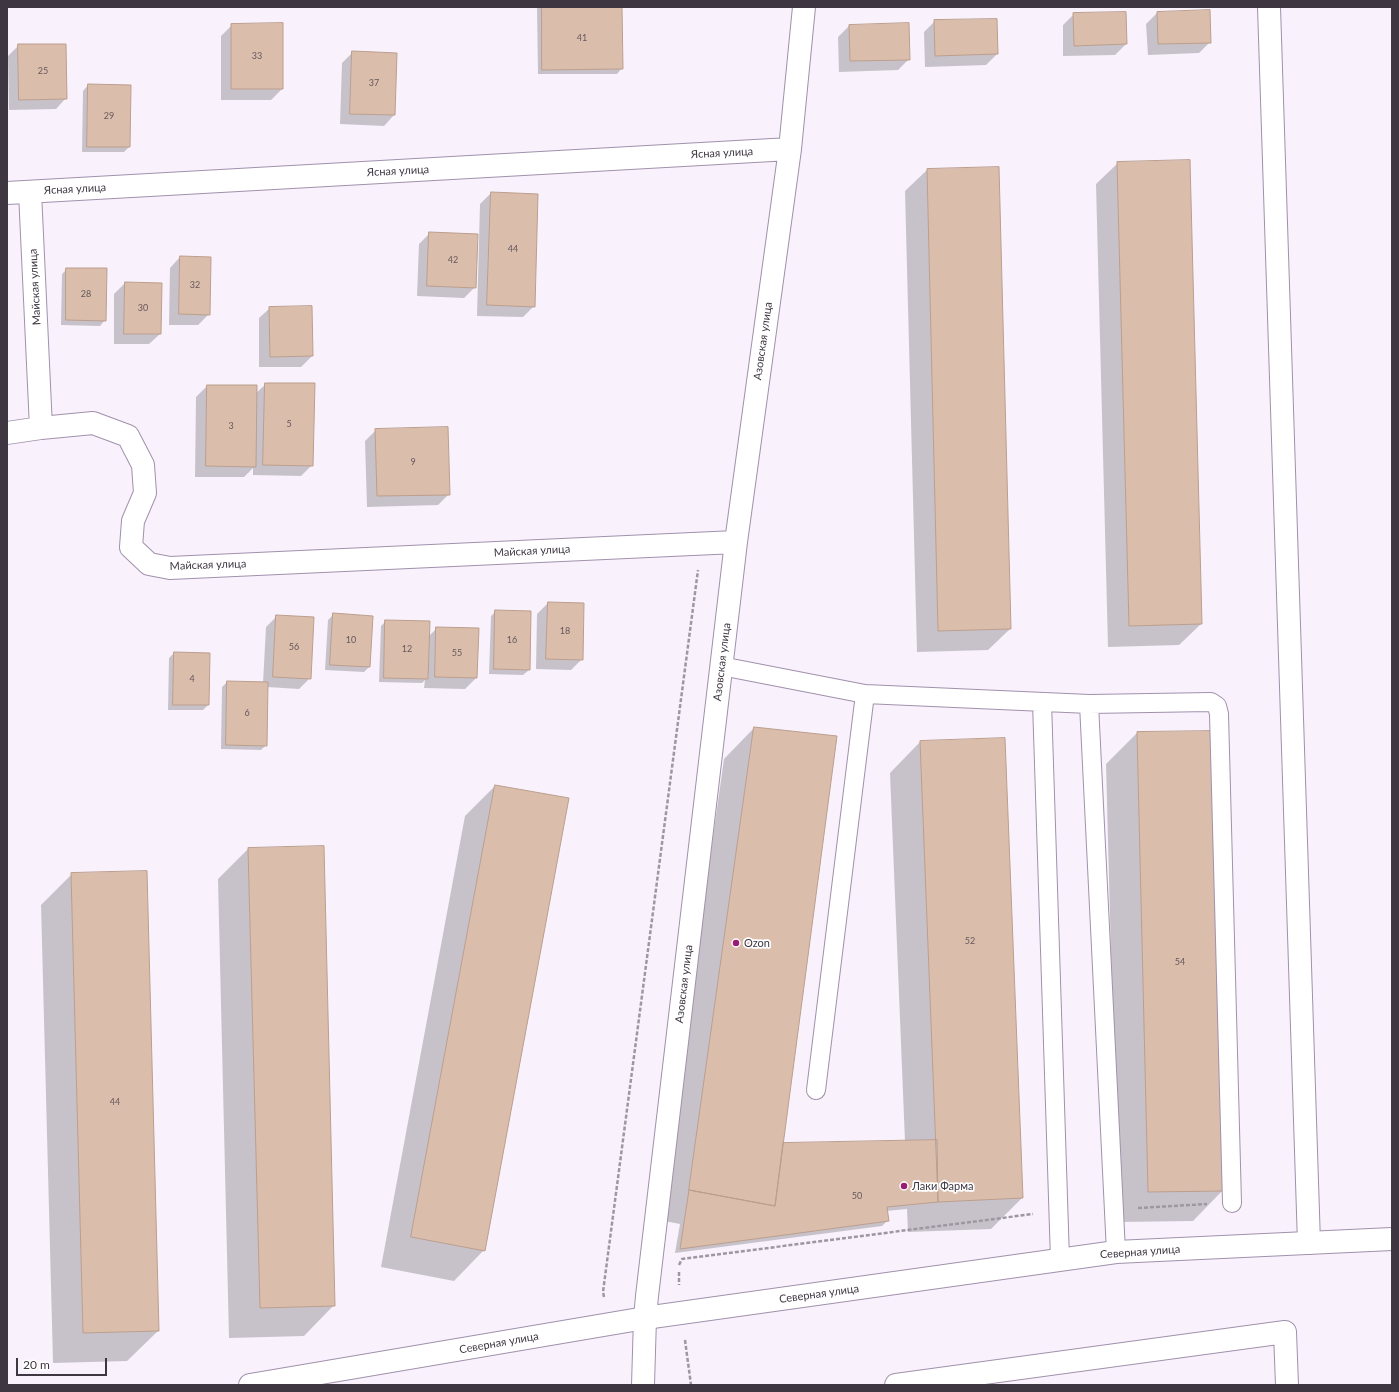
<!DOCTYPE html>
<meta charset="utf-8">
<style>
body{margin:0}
#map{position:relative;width:1399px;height:1392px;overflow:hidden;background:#f9f2fd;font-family:Lato,sans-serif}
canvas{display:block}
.frame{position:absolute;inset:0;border:8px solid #3e3742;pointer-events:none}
.scale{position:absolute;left:16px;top:1358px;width:91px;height:18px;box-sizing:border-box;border:2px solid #3e3742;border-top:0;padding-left:5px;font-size:12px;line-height:14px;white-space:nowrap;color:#3e3742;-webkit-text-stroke:3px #fff;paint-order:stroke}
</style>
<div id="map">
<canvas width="1399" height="1392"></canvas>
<div class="frame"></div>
<div class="scale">20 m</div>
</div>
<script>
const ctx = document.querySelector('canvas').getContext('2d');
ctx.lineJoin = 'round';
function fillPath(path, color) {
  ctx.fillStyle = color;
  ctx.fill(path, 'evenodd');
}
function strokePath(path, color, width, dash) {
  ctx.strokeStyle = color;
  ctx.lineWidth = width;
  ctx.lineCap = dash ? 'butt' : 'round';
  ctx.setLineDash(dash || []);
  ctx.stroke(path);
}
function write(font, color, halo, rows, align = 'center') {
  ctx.font = font + ' Lato,sans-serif';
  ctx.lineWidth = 3.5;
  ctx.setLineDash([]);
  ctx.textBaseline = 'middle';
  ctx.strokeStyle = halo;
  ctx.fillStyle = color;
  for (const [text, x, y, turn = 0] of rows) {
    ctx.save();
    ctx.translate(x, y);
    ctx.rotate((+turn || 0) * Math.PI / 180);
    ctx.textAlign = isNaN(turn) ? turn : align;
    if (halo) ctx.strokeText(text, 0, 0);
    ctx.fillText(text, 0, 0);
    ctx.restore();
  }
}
const shadow = new Path2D(`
 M537,7H621L622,68L617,74H538Z
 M1157,13L1210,42L1199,53L1148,55L1146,24Z
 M1074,14L1126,44L1115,55L1063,56V25Z
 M996,20L997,54L986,65L925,67L924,32L935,21Z
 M232,25L282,89L271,100H221V36Z
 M849,26L909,59L898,70L839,72L838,37Z
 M19,45L66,98L56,109L9,110L8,56Z
 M353,52L396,54L394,115L384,126L340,124L342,63Z
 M88,85L130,86L129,147L124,152H82L83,91Z
 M1118,163L1201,624L1179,645L1108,647L1096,184Z
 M998,168L1010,629L988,650L917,652L905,191L927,170Z
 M491,193L534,306L523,317L477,316L480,204Z
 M430,233L475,287L464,298L417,296L419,244Z
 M180,257L209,314L198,325H169L170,268Z
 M67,269L105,320L100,326L61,325L62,274Z
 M125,283L160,334L149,344H114V294Z
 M270,308L312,356L301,367H259V318Z
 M266,384L312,465L301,476L253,475V468L244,477H195L196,397L207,386L256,393Z
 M376,430L449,494L438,505L367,507L365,441Z
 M548,603L582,659L571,670L536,669L537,614Z
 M496,611L530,612L529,670L523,675L489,674L491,616Z
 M333,615L369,667L364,672L325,670L328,620Z
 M277,616L310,678L299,689L267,687L266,745L261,750L221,749L222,687L227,682L263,683L266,627Z
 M386,621L428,637L437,628L476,678L465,689L424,688L425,680L422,683L379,682L381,626Z
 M174,653L209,654L208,705L203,710H168L169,658Z
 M754,728L782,1144L905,1142L890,773L920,742L1004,739L1022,1198L991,1229L908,1232L907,1209L886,1211L888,1220L882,1226L675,1253L680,1224L659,1220L724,759Z
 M1211,732L1223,1190L1193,1221L1118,1222L1106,764L1137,733Z
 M495,786L484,1250L454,1281L381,1267L465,816Z
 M248,849L334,1305L304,1336L229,1338L218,879Z
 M72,874L158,1331L127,1361L53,1363L41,905Z`);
const building = new Path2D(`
 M542,7H622L623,69L542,70Z
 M1210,10L1211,43L1158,44L1157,12Z
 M1126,12L1127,44L1074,46L1073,13Z
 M997,19L998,54L935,56L934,20Z
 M283,23V89H231V24Z
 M909,23L910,60L850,61L849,25Z
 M18,44H66L67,99L19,100Z
 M352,51L397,53L395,115L350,114Z
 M88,84L131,85L130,147H87Z
 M1190,160L1202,624L1129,626L1117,162Z
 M999,167L1011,629L938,631L927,169Z
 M491,192L538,194L535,307L487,305Z
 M429,232L478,234L476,288L427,286Z
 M180,256L211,257L210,315L179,314Z
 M66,268H107L106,321L66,320Z
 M125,282L162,283L161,334H124Z
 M312,306L313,356L270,357L269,307Z
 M265,383H315L313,466L263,465Z
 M207,385H257L256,467L206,466Z
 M448,427L450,495L377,496L375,429Z
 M548,602L584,603L583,660L546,659Z
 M495,610L531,611L530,670L494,669Z
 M333,613L373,616L370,667L330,665Z
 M276,615L314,617L311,679L273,677Z
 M385,620L430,621L428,679L384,678Z
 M436,627L479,628L477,678L435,677Z
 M174,652L210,653L209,705H173Z
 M227,681L268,682L267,746L226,745Z
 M754,727L837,736L775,1206L689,1190Z
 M1212,731L1224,1191L1148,1192L1137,732Z
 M1005,738L1023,1198L938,1202L920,741Z
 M495,785L569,798L485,1251L411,1237Z
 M324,846L335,1306L260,1308L248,848Z
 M147,871L159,1331L83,1333L71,873Z
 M937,1140L938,1202L887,1207L889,1221L680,1249L689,1190L775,1206L783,1143Z`);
const path = new Path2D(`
 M1138,1208L1207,1204
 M679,1265L682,1259L1033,1214
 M679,1272V1285
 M604,1297L603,1292L698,570
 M685,1340L691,1385`);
const lane = new Path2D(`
 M721,666L865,694L1089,704
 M1042,702L1060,1260
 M816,1090L865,694
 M1116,1252L1089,704L1211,702L1217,706L1219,714L1232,1203`);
const street = new Path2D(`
 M1269,7L1309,1243
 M30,192L41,428L93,423L128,436L143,465L145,493L133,521L131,547L149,564L170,568L736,542
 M7,193L790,149
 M7,433L41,428
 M643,1385L645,1318L647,1296L736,542L790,149L804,7
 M896,1385L1285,1332L1287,1385`);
const secondary = new Path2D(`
 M250,1385L645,1318L1116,1252L1392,1239`);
const markers = [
 [736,943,4,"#9a1c72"],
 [904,1186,4,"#9a1c72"]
];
const numberNames = [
 ["41",582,38],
 ["33",257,56],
 ["25",43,71],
 ["37",374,83],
 ["29",109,116],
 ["44",513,249],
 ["42",453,260],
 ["32",195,285],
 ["28",86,294],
 ["30",143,308],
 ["5",289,424],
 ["3",231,426],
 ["9",413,462],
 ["18",565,631],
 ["10",351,640],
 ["16",512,640],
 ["56",294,647],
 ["12",407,649],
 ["55",457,653],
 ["4",192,679],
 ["6",247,713],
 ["52",970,941],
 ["54",1180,962],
 ["44",115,1102],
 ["50",857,1196]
];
const streetNames = [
 ["Ясная улица",722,153,-3],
 ["Ясная улица",398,171,-3],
 ["Ясная улица",75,189,-3],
 ["Майская улица",35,287,-93],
 ["Азовская улица",763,341,-82],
 ["Майская улица",532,551,-3],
 ["Майская улица",208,565,-2],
 ["Азовская улица",722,662,-83],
 ["Азовская улица",684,984,-83],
 ["Северная улица",1140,1252,-4],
 ["Северная улица",819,1294,-8],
 ["Северная улица",499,1343,-10]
];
const poiNames = [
 ["Ozon",744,943],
 ["Лаки Фарма",912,1186]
];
fillPath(shadow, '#0003');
fillPath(building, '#dbbdab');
strokePath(building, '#bb9e8d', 1);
strokePath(lane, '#a191ab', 20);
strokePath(street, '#a191ab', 24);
strokePath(secondary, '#a191ab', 24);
strokePath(path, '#9e97a2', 2.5, [4, 2]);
strokePath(lane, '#fff', 18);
strokePath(street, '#fff', 22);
strokePath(secondary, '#fff', 22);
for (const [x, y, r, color] of markers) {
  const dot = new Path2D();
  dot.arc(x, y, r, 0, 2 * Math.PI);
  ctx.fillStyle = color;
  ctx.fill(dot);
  strokePath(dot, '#fff', 1.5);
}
write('9px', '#65585c', null, numberNames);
write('11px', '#3e3742', '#fff', streetNames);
write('11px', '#3e3742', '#fff', poiNames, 'left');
</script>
